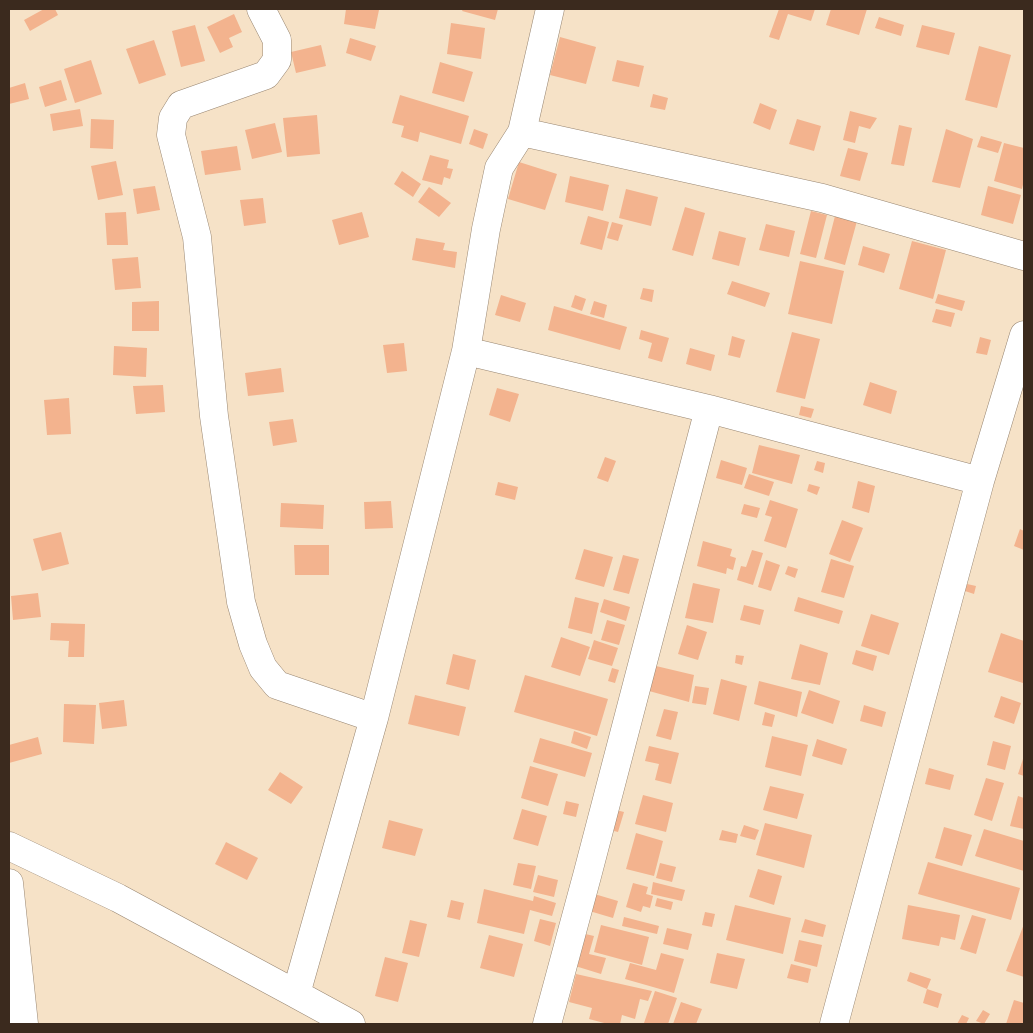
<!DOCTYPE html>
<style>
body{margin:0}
#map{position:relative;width:1033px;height:1033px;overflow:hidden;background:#f6e2c7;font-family:"Gochi Hand",sans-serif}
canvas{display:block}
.frame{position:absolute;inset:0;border:10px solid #3b2a1e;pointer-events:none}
</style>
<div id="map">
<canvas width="1033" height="1033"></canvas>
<div class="frame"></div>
</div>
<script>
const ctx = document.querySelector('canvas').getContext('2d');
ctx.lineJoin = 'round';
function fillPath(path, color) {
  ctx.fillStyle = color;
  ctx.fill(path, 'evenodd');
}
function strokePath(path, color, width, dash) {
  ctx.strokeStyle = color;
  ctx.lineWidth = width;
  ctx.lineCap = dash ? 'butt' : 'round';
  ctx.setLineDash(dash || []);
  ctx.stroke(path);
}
const building = new Path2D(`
 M44,9H55L58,15L30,31L24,20Z
 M346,9L379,10L375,29L344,24Z
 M463,9H498L495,20L462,11Z
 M779,9H815L811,21L788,14L779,40L769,37Z
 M831,9H867L859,35L826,25Z
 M234,14L242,32L229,38L233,47L220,53L207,27Z
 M879,17L904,25L901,36L875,28Z
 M451,23L485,28L481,59L447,54Z
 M195,25L205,61L181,67L172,31Z
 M922,25L955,33L949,55L916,47Z
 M560,37L596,47L586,84L550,75Z
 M350,38L376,46L371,61L346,53Z
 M154,40L166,75L139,84L126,49Z
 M321,45L326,66L296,73L291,52Z
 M979,46L1011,55L997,108L965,100Z
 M91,60L102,94L75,103L64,69Z
 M617,60L644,66L639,87L612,81Z
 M440,62L473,72L464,102L432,93Z
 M61,80L67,100L45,107L39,87Z
 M25,83L29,99L9,104V88Z
 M653,94L668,98L665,110L650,107Z
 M400,95L469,116L461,144L420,132L418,142L401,137L404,126L392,123Z
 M760,103L777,110L770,130L753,123Z
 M80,109L83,126L53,131L50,114Z
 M850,111L877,118L870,129L859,126L855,143L843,140Z
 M317,115L320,154L287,157L283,118Z
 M91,119L114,120L113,149L90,148Z
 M797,119L821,126L814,151L789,144Z
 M275,123L282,152L252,159L245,130Z
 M899,125L912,128L904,166L891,164Z
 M474,129L488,134L483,149L469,144Z
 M946,129L973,139L960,188L932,182Z
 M981,136L1002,142L998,153L977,147Z
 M1004,143L1024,148V180L1022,189L994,181Z
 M237,146L241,170L205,175L201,151Z
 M848,148L868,153L860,181L840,176Z
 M430,155L449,160L447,168L453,169L450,179L444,177L442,185L422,180Z
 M116,161L123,195L98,200L91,166Z
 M519,162L557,174L545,210L508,199Z
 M402,171L421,184L413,197L394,184Z
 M570,176L609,185L603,211L565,202Z
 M155,186L160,210L137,214L133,189Z
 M988,186L1021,195L1013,224L981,215Z
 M429,187L451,203L439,217L418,202Z
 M626,189L658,197L651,226L619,218Z
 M263,198L266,223L244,226L240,200Z
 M685,207L705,213L693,256L672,250Z
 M811,211L827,215L816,258L800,254Z
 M126,212L128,245H107L105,213Z
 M362,212L369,237L339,245L332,220Z
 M588,216L609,222L602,250L580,244Z
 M835,216L857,221L845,265L824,259Z
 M612,222L623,225L618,241L607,238Z
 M766,224L795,231L789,257L759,250Z
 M719,231L746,238L739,266L712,259Z
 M416,238L445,243L443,250L457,252L455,268L412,260Z
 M912,241L946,250L933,299L899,289Z
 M863,246L890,254L884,273L858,265Z
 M138,257L141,288L115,290L112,259Z
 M800,261L844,271L832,324L788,314Z
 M732,281L770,293L765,307L727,294Z
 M643,288L654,290L652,302L640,299Z
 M938,294L965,301L962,311L935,303Z
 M501,295L526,303L520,322L495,315Z
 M575,295L586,299L582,311L571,307Z
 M159,301V331H132V302Z
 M594,301L607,305L604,318L590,314Z
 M554,306L627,327L620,350L548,330Z
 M936,309L955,313L951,327L932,322Z
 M641,330L669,338L662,362L648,358L652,343L639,339Z
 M792,332L820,339L805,399L776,392Z
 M732,336L745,340L740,358L728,355Z
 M980,337L991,340L987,355L976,353Z
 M404,343L407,371L387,373L383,345Z
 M114,346L147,348L146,377L113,375Z
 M690,348L715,355L711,371L686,364Z
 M281,368L284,392L248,396L245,373Z
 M870,382L897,391L891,414L863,405Z
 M163,385L165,412L136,414L133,386Z
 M497,388L519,394L510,422L489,415Z
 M69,398L71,434L47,435L44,400Z
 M801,406L814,409L811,418L799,415Z
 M293,419L297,442L273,446L269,422Z
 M759,445L800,455L792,484L752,473Z
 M605,457L616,461L608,482L597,478Z
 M721,460L747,468L742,485L716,478Z
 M817,461L825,463L823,473L814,470Z
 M749,474L774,482L769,496L744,488Z
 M858,481L875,486L869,513L852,508Z
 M498,482L518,487L515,500L495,495Z
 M809,484L820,487L817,495L807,491Z
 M770,500L798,509L786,548L764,541L772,517L765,515Z
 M391,501L393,528L365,529L364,502Z
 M281,503L324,505L323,529L280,527Z
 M744,504L760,508L757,518L741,514Z
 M842,520L863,528L850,562L829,554Z
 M1020,529L1024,531V550L1014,546Z
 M61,532L69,564L42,571L33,539Z
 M703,541L732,549L730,556L736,558L733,570L727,568L726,574L697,566Z
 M294,545H329V575H295Z
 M584,549L613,557L604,587L575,579Z
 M752,550L763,553L753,585L737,580L741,566L746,567Z
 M623,555L639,559L629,594L613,590Z
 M831,559L854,566L844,598L821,592Z
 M766,560L780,565L771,591L758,587Z
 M788,566L798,569L795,578L785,574Z
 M693,583L720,589L713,623L685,618Z
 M967,584L976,586L974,594L965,591Z
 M38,593L41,617L13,620L11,596Z
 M575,597L599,603L592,634L568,628Z
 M798,597L843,611L839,624L794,611Z
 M604,599L630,607L626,621L600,612Z
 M744,605L764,610L760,625L740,620Z
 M871,614L899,623L889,655L861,646Z
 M607,620L625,625L619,645L601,640Z
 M51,623L85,624L84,657H68L69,641L50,640Z
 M687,625L707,632L698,660L678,654Z
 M1001,633L1024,641V679L1023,683L988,672Z
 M561,637L590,647L580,676L551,667Z
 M594,640L618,648L612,666L588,659Z
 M800,644L828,653L820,685L791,679Z
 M856,650L877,656L873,671L852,664Z
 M453,654L476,660L469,690L446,684Z
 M736,655L744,656L742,665L735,663Z
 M656,666L694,675L689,702L649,691Z
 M612,668L619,670L615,683L608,681Z
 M525,675L608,699L597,736L514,712Z
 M721,679L747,686L739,721L713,714Z
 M759,681L802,692L797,717L754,704Z
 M695,686L709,688L706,705L692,703Z
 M809,690L840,701L833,724L801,713Z
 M415,695L466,707L459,736L408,724Z
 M1001,696L1021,703L1014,724L994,717Z
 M124,700L127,726L102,729L99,703Z
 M64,704L96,705L94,744L63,742Z
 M864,705L886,712L882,727L860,721Z
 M664,709L678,712L671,740L656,736Z
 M765,712L775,715L772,727L762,725Z
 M574,731L591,737L587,749L571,743Z
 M772,736L808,745L801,776L765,767Z
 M38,737L42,754L9,763V745Z
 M540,738L592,753L585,777L533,762Z
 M817,739L847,749L842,765L812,756Z
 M993,741L1011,746L1005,770L987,765Z
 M649,746L679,753L671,784L655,780L659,764L645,761Z
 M1024,756V776L1018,774Z
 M530,766L558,774L548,806L521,798Z
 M929,768L954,775L950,790L925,784Z
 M280,772L303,787L291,804L268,790Z
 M986,778L1004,783L992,821L974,815Z
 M770,786L804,794L797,819L763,810Z
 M643,795L673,803L666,832L635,824Z
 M1018,796L1024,798V829L1010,826Z
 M566,801L579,804L576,817L563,814Z
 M608,808L624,812L618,832L602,828Z
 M522,809L547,816L538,846L513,839Z
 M389,820L423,829L415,856L382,848Z
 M765,823L812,835L804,868L756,855Z
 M744,825L759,830L755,840L740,836Z
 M944,827L972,835L962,866L935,858Z
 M984,829L1024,841V871L975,856Z
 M722,830L738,834L736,843L719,840Z
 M636,833L663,841L654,876L626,869Z
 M226,842L258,858L247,880L215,864Z
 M928,862L1020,888L1011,920L918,894Z
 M518,863L536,866L531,889L513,885Z
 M660,863L676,867L672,882L656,878Z
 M758,869L782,876L774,905L749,897Z
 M538,875L558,880L554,897L533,892Z
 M653,882L685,890L682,901L651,894Z
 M633,883L648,887L646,894L653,896L650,908L643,906L641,912L626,907Z
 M484,889L533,901L534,896L556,903L552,916L530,910L524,934L477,923Z
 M591,893L618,901L613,918L586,910Z
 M657,898L673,902L671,910L655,906Z
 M451,900L464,903L460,920L447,917Z
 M735,905L791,918L783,954L726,940Z
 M908,905L960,915L955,940L941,937L939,946L902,939Z
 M705,912L715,914L712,927L702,925Z
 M972,915L986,919L976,954L960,949Z
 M624,917L659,926L657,934L622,926Z
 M540,919L556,923L550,946L534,941Z
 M805,919L826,925L823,937L801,932Z
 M410,920L427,924L419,957L402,953Z
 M1024,924V977L1006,971Z
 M601,925L649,937L642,965L594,952Z
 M667,928L692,934L688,950L663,944Z
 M581,933L594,936L589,954L606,958L601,974L572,965Z
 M489,935L523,944L514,977L480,968Z
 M799,940L822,945L817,967L794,961Z
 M661,953L684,959L674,993L625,979L630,963L656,970Z
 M717,953L745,959L737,989L710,983Z
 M385,957L408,963L398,1002L375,996Z
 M791,964L811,969L808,983L787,978Z
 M910,972L931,979L927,989L907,981Z
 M576,974L652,991L648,1001L640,999L635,1019L622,1015L620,1024H608L589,1019L592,1008L569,1002Z
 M927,989L942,994L938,1008L923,1003Z
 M655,991L677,998L668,1024L644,1023Z
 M1014,1000L1024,1003V1024H1006Z
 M681,1002L702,1009L696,1024H673Z
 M983,1010L990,1014L984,1024L976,1021Z
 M962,1015L969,1018L966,1024H957Z`);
const minor = new Path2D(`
 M261,9L277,40V60L266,75L181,105L173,118L171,135L197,237L214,416L241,602L253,644L263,668L277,685L374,718
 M522,132L822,198L1024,256
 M466,351L709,409L980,481
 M9,846L118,898L296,994L374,718L466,351L486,229L499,168L522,132L550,9
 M9,883L24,1024
 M296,994L351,1024
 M547,1024L587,876L709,409
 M834,1024L980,481L1024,335`);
fillPath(building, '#f3b38e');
strokePath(minor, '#988672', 29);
strokePath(minor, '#fff', 28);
</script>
